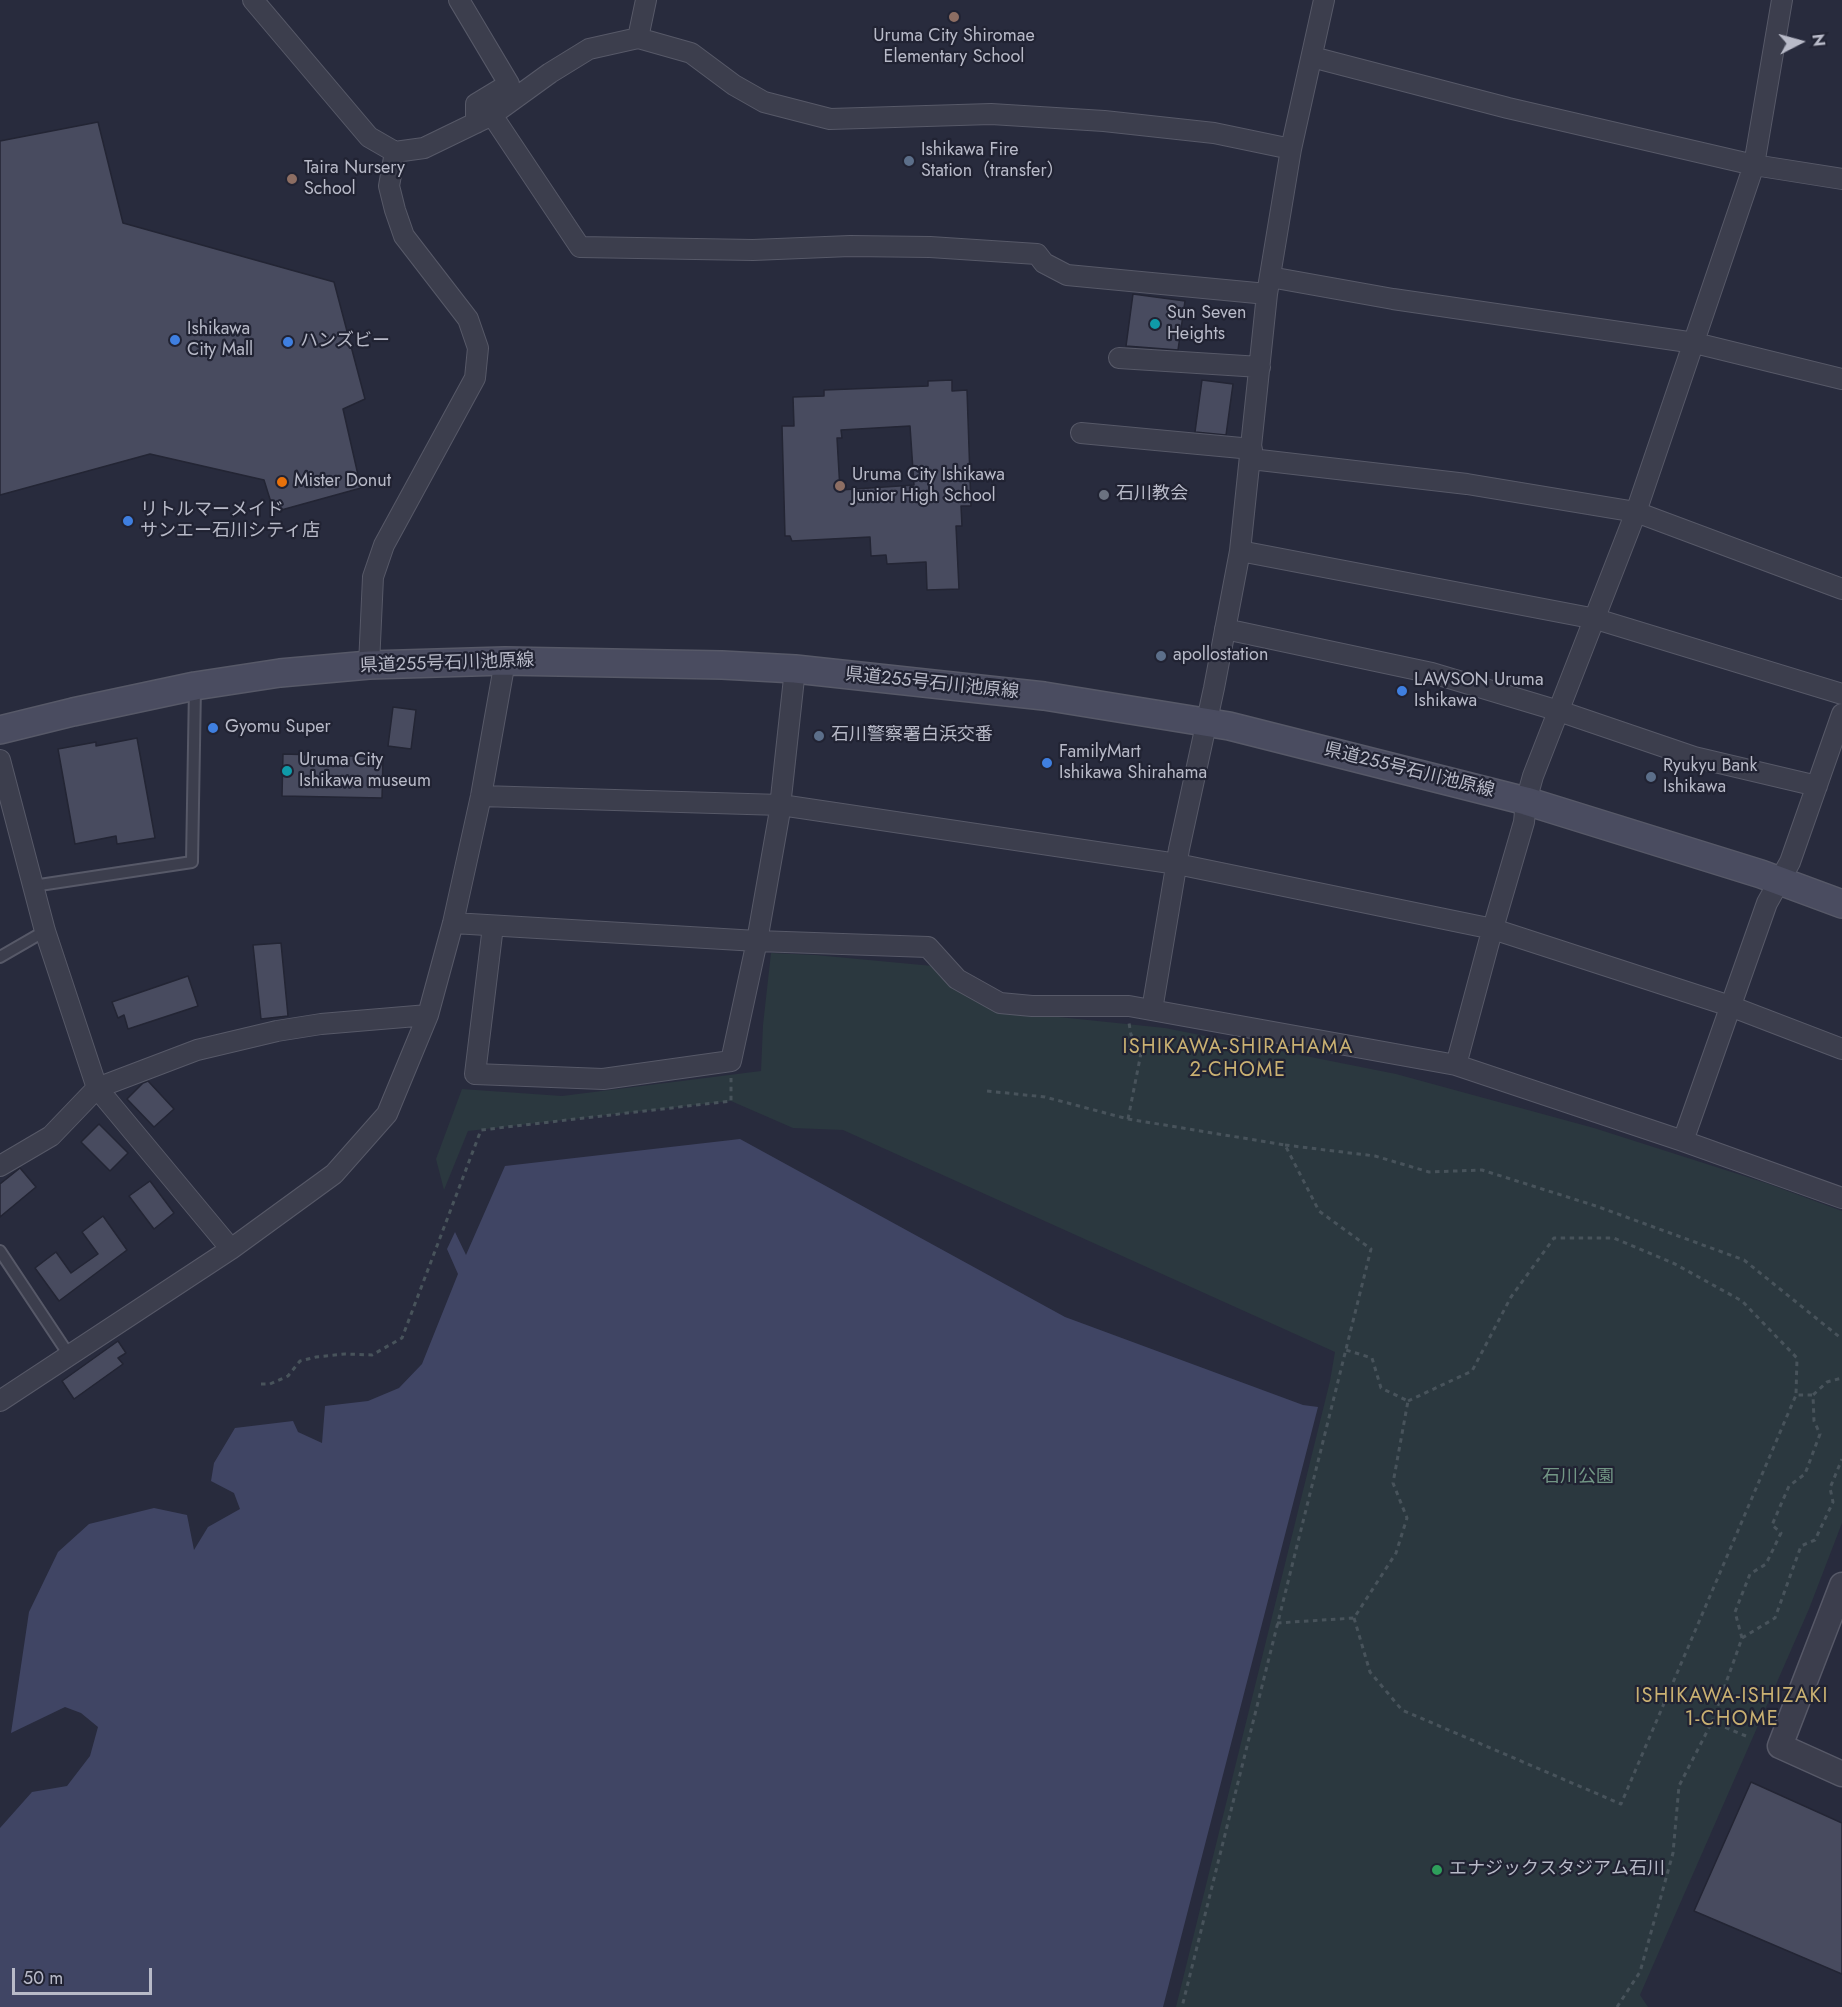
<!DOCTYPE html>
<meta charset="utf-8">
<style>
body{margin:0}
#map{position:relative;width:1842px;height:2007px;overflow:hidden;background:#282b3d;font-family:Jost,sans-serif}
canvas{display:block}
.north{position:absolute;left:1770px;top:12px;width:60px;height:60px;-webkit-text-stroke:4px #212333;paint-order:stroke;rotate:84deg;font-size:16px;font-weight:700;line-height:24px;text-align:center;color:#b8bac8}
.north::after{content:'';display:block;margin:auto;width:21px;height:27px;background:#b8bac8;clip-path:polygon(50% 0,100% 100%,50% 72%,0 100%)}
.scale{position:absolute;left:12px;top:1968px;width:140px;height:27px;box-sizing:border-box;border:3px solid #b8bac8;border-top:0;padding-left:8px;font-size:18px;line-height:21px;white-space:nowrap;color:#b8bac8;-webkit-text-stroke:4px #212333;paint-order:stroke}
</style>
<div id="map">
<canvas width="1842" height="2007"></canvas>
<div class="north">N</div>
<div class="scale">50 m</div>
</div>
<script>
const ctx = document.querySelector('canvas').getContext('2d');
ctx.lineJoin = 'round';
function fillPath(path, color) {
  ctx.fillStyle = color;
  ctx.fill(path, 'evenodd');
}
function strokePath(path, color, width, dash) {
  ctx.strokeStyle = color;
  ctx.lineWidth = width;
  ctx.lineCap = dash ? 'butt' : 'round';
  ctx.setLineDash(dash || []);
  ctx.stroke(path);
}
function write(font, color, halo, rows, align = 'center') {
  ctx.font = font + ' Jost,"Noto Sans JP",sans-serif';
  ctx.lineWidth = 4.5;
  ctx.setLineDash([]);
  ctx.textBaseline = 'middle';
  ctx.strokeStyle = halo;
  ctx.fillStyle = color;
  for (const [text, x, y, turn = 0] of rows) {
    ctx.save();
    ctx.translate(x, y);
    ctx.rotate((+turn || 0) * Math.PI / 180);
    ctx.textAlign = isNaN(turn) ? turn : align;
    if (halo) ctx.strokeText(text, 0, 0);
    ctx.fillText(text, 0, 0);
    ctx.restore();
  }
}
const green = new Path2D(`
 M771,953L815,955L933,966L1001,1011L1165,1028L1396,1074L1594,1128L1766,1183L1842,1211V1523L1809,1609L1640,1995L1648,2007H1176L1330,1381L1335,1352L843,1130L793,1128L731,1101L468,1131L444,1190L436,1159L462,1089L562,1096L761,1071L763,1025Z`);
const water = new Path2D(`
 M740,1139L1065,1317L1303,1405L1318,1407L1163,2007H0V1828L32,1792L67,1786L90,1756L98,1727L81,1713L65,1707L11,1733L29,1612L58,1552L89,1524L154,1508L187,1515L194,1550L208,1527L240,1509L234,1493L211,1481L214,1463L235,1428L293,1421L298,1432L322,1443L325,1406L368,1401L399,1388L422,1364L458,1274L447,1249L455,1232L466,1255L505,1166Z`);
const building = new Path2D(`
 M98,122L123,223L334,282L365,399L343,409L361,488L274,512L264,480L150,454L0,495V141Z
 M1133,294L1185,301L1178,350L1126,346Z
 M952,380V391L967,390L971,506H961L962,526H956L959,589L927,590L926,562L887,564L886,555L871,556L870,537L792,541L790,536H785L782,426H794L793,397L824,396V390L928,386V381ZM910,426L914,485L840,490L837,438H842L841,430Z
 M1202,380L1233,384L1226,435L1195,432Z
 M393,707L416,710L411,749L388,746Z
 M137,738L155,838L117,844L116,836L75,844L58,749L96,742V746Z
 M283,754L383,757L382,798L282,796Z
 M281,943L288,1016L261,1019L253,945Z
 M188,976L198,1006L128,1029L124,1015L118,1018L112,1002Z
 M148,1081L174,1109L154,1127L127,1099L143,1083Z
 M99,1124L128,1153L110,1171L81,1142Z
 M20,1168L36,1187L0,1217V1184Z
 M150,1181L174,1213L154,1229L129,1196Z
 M103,1216L127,1250L59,1301L35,1268L56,1252L71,1273L98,1254L82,1232Z
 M118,1341L126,1353L118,1358L123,1364L74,1399L62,1381Z
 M1751,1782L1842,1823V1974L1694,1911Z`);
const path = new Path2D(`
 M987,1091L1045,1097L1128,1119L1285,1145L1319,1211L1371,1249L1182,2007
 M1128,1119L1143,1043L1131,1035L1129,1023
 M1285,1145L1375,1156L1429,1172L1482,1170L1596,1206L1744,1260L1842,1339
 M261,1384H270L288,1376L300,1361L316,1357L345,1354L372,1355L402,1338L481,1130L731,1101V1078
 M1408,1401L1472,1371L1511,1297L1554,1238H1614L1675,1264L1742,1301L1797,1358L1796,1395H1813
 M1354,1618L1370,1672L1402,1710L1621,1804L1796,1395
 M1277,1623L1354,1618L1396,1553L1407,1518L1393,1483L1408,1401L1381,1388L1372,1358L1346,1350
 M1742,1638L1735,1612L1750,1574L1766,1564L1781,1533L1772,1525L1789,1486L1805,1474L1820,1434L1814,1421L1813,1395L1827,1382L1842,1378
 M1746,1736L1712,1722L1742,1638L1775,1618L1801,1546L1815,1540L1833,1502L1830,1488L1842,1459
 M1617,2007L1640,1972L1673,1853L1679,1786L1712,1722`);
const service = new Path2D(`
 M33,886L192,862L195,687
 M0,957L45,931
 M0,1251L69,1355`);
const minor = new Path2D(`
 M253,0L369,137L395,152L424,148L492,115L550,73L589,49L638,38L691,53L734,85L764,102L830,119L991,114L1104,121L1214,133L1291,149
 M459,0L509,84L476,104V123
 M638,38L646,0
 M1312,57L1508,108L1754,165L1842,179
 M492,115L580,247L753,250L850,246L930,247L1037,254L1044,263L1067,275L1267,294
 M1270,277L1393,299L1695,343L1842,379
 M1119,358L1260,367
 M1081,433L1252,449
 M1251,459L1467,484L1636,512L1842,589
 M1240,551L1596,619L1842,694
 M1225,629L1432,673L1559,711L1694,757L1817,786
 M369,665L373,577L384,545L475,378L478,348L468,319L404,236L395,210L389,186L395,152
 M0,760L45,931L97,1088L231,1249
 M481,796L781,805L1177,864L1493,929L1730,1006L1842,1049
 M453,923L757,941L928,947L957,979L1000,1003L1032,1006H1129L1456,1065L1683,1141L1842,1198
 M493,926L475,1074L603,1079L731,1061L757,941L779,816L795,669
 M1152,1010L1179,849L1214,688L1240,551L1267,294L1291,149L1324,0
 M1456,1065L1489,942L1524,822L1526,801L1533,776L1636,512L1754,165L1782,0
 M1683,1141L1767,903L1790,862L1842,714
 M0,1166L51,1136L97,1088L197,1050L277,1031L321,1024L428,1015
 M0,1401L231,1249L334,1174L387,1114L428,1015L453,923L481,796L505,661`);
const tertiary = new Path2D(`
 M1842,1585L1780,1746L1842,1774`);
const secondary = new Path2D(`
 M0,730L73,712L195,686L280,673L369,665L505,661L722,665L795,669L1044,696L1229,726L1526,801L1761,874L1842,904`);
const markers = [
 [954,17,6,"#8d6e63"],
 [909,161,6,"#5c6f8a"],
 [292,179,6,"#8d6e63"],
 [1155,324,6,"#0f9aa8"],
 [175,340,6,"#3f7fe0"],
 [288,342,6,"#3f7fe0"],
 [282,482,6,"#e8710a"],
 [840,486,6,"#8d6e63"],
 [1104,495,6,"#6b7280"],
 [128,521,6,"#3f7fe0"],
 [1161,656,6,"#5c6f8a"],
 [1402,691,6,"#3f7fe0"],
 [213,728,6,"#3f7fe0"],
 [819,736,6,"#5c6f8a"],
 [1047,763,6,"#3f7fe0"],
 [287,771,6,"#0f9aa8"],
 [1651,777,6,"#5c6f8a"],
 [1437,1870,6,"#2e9e5b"]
];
const poiNames = [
 ["Uruma City Shiromae",954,37,"center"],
 ["Elementary School",954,58,"center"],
 ["Ishikawa Fire",921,151],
 ["Station（transfer）",921,172],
 ["Taira Nursery",304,169],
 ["School",304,190],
 ["Sun Seven",1167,314],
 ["Heights",1167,335],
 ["Ishikawa",187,330],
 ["City Mall",187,351],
 ["ハンズビー",300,342],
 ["Uruma City Ishikawa",852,476],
 ["Junior High School",852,497],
 ["Mister Donut",294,482],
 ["石川教会",1116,495],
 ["リトルマーメイド",140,511],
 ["サンエー石川シティ店",140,532],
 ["apollostation",1173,656],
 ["LAWSON Uruma",1414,681],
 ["Ishikawa",1414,702],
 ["Gyomu Super",225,728],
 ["石川警察署白浜交番",831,736],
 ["FamilyMart",1059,753],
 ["Ishikawa Shirahama",1059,774],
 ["Uruma City",299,761],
 ["Ishikawa museum",299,782],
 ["Ryukyu Bank",1663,767],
 ["Ishikawa",1663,788],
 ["エナジックスタジアム石川",1449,1870]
];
const streetNames = [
 ["県道255号石川池原線",447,664,-2],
 ["県道255号石川池原線",932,684,6],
 ["県道255号石川池原線",1409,771,14]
];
const parkNames = [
 ["石川公園",1578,1478]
];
const neighbourhoodNames = [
 ["ISHIKAWA-SHIRAHAMA",1238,1048],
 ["2-CHOME",1238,1071],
 ["ISHIKAWA-ISHIZAKI",1732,1697],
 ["1-CHOME",1732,1720]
];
fillPath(green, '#2b383f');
fillPath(water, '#404564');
fillPath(building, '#484b5f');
strokePath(building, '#232534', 1.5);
strokePath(service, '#575968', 14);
strokePath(minor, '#575968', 22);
strokePath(tertiary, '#575968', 27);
strokePath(secondary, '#575968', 30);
strokePath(path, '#48535b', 3, [4.5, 4.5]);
strokePath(service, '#3c3e4d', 10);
strokePath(minor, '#3c3e4d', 20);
strokePath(tertiary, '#3c3e4d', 24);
strokePath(secondary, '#4a4c60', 27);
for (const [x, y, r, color] of markers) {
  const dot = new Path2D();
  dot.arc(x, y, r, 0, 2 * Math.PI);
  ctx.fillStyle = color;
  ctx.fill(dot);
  strokePath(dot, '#212333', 2);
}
write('18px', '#b8bac8', '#212333', poiNames, 'left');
write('18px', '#b8bac8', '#212333', streetNames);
write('18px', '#729685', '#212333', parkNames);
ctx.letterSpacing = '1.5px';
write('20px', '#cab172', '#212333', neighbourhoodNames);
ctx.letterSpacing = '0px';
</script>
